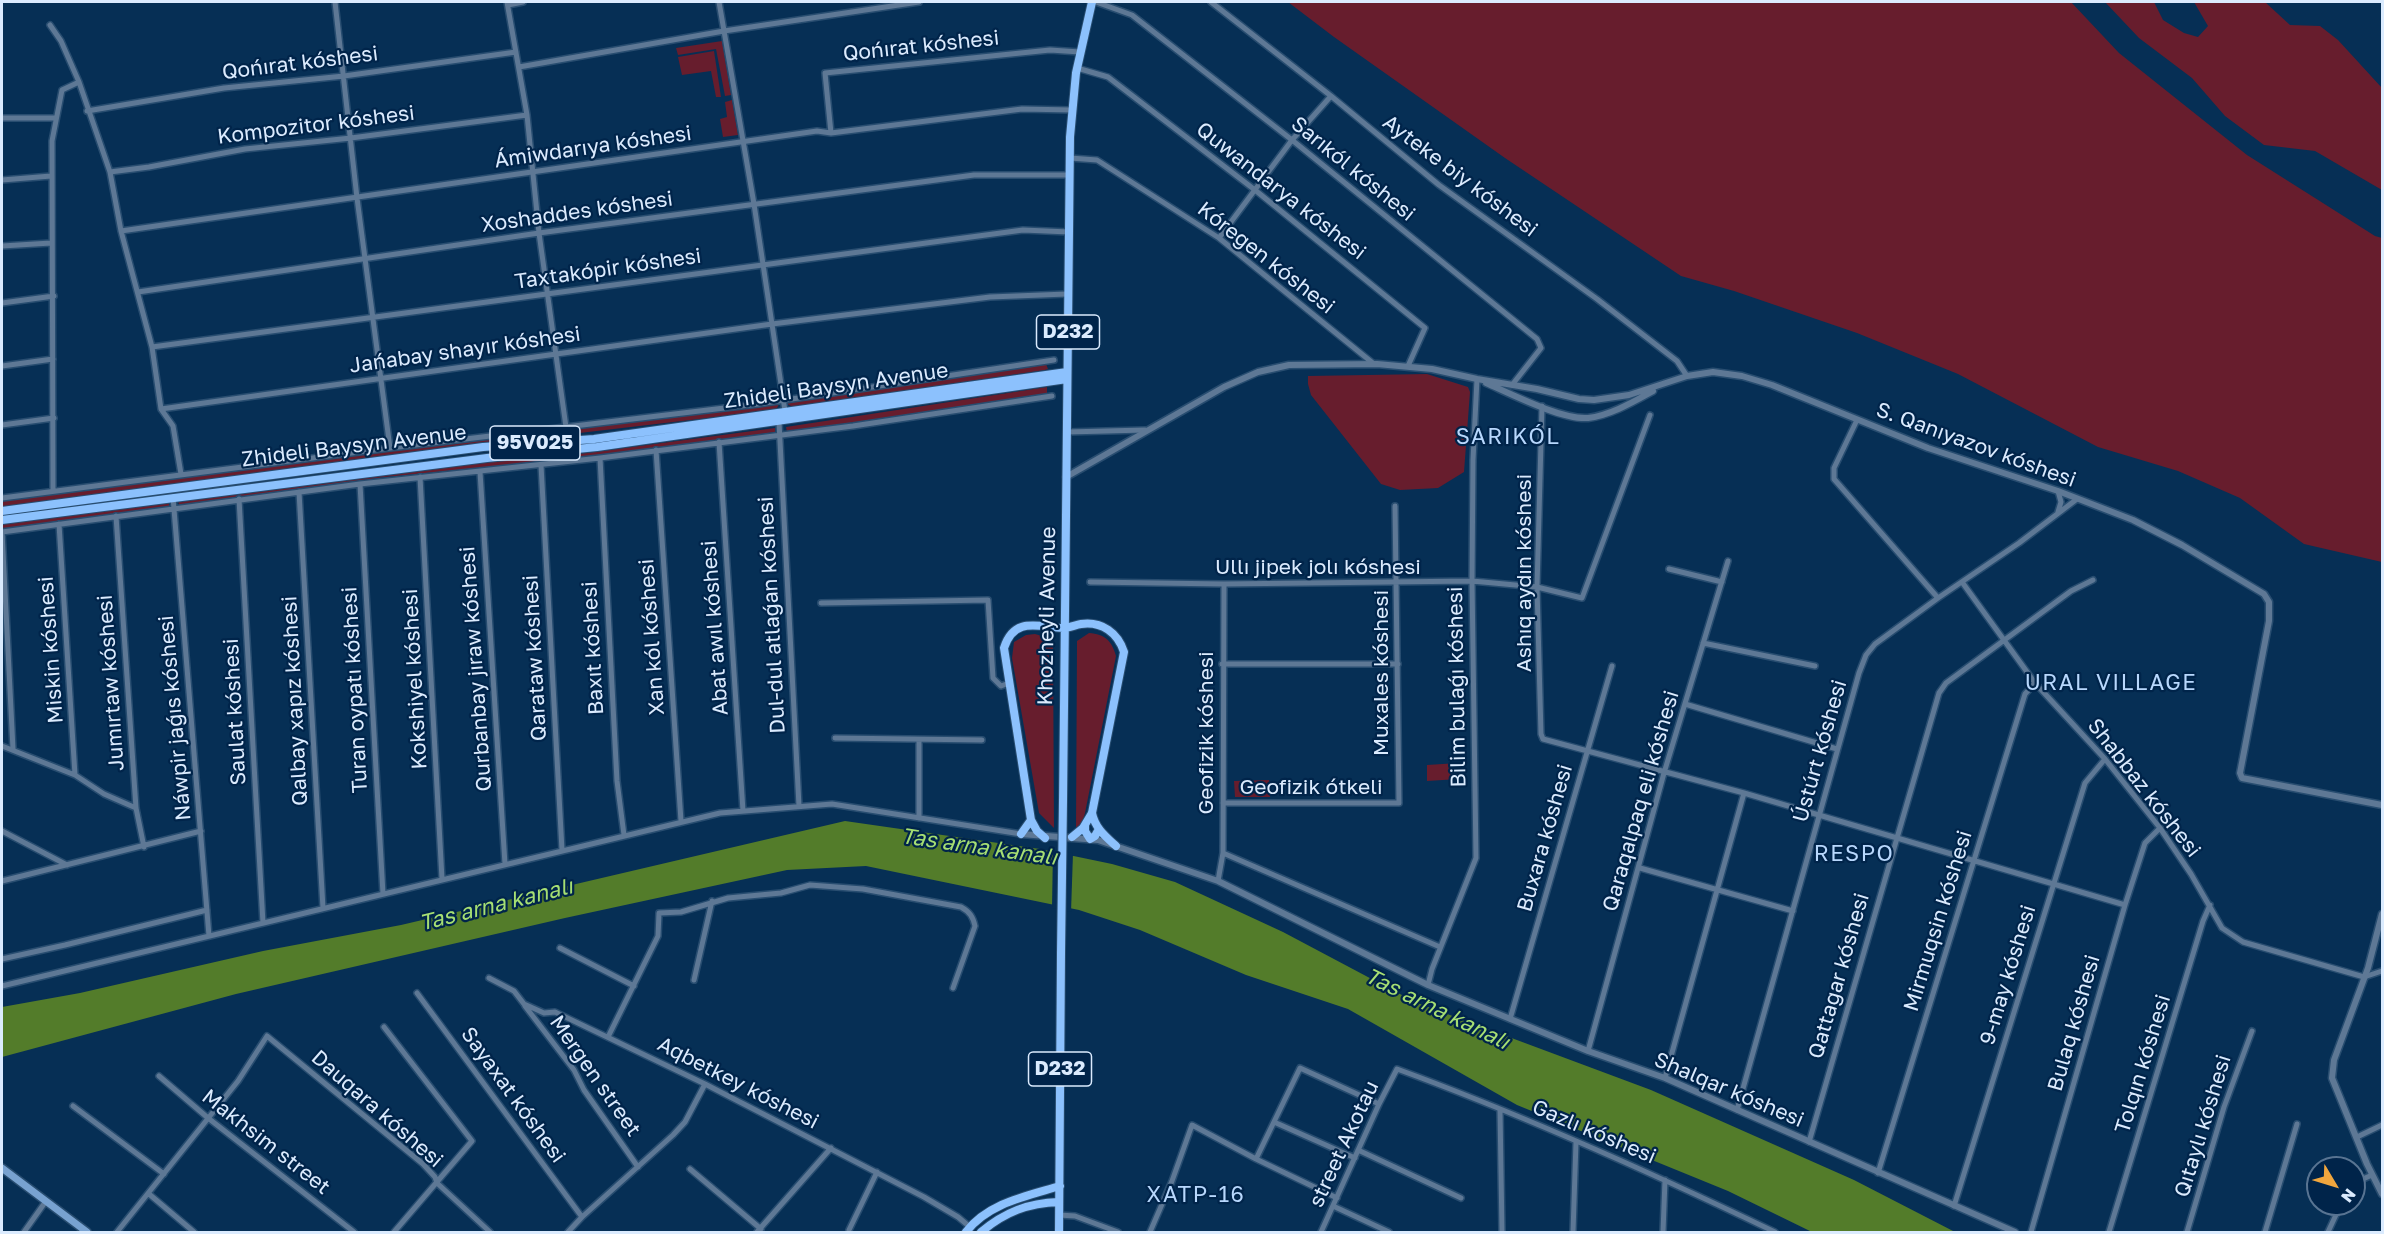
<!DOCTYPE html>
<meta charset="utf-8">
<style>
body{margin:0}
#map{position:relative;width:2384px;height:1234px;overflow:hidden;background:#062f55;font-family:"Golos Text",sans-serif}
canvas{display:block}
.frame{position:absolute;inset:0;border:3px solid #dbebfe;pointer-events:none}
.north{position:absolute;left:2306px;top:1156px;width:60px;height:60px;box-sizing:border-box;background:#00244a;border:2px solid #587492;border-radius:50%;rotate:128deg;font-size:16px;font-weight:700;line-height:24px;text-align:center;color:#dbebfe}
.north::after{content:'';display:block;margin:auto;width:21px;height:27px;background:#f0a63e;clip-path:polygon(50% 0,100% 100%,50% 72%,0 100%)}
</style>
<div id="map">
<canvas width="2384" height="1234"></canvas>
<div class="frame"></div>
<div class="north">N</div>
</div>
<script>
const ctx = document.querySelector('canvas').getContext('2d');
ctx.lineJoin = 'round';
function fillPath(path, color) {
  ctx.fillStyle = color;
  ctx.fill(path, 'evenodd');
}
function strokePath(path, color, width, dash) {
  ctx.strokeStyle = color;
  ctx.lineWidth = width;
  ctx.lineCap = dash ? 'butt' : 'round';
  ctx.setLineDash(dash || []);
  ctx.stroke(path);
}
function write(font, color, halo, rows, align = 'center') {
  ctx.font = font + ' "Golos Text",sans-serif';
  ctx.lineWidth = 4.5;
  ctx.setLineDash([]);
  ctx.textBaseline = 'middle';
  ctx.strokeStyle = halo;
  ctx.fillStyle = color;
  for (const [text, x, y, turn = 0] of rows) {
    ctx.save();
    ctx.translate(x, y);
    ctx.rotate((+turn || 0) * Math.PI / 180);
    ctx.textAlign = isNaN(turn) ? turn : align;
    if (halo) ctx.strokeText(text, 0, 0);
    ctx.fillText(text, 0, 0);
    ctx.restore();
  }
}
const green = new Path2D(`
 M1288,2H2071L2119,53L2247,155L2375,236L2382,238V562L2304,544L2240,498L2178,471L2098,447L1958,374L1857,333L1734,291L1681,276L1505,158L1334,37Z
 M2105,2H2154L2163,20L2184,33L2198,37L2208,26L2194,2H2265L2290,25L2320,26L2338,40L2382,88V190L2315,151L2264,145L2225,116L2192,78L2139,38Z
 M722,41L731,95L725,96L716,49L678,55L676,48Z
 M714,51L721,97H716L711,71L682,75L678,57Z
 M732,100L738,135L723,137L720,119L727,117L725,102Z
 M1046,364L1048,369L1045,370L793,407L787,404V402Z
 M1427,374L1468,387L1470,392L1464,472L1438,488L1400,490L1381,484L1311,395L1308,384V376Z
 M1047,387V394L787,432L786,427Z
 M779,404L776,410L383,456L2,507V500L383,451Z
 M775,428V432L608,455L385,477L179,505L178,500L477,463L587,453Z
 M169,501V506L2,529V524Z
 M1089,633C1105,634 1112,641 1116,656L1085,813L1082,823L1076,828L1077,641Z
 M1035,634L1049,638L1053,643L1054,828L1039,813L1012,658L1014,642L1026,635Z
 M1458,763L1459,779L1427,781V765Z
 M1269,780L1270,797H1235L1234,781Z`);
const water = new Path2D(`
 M845,821L1040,849L1112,864L1175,882L1283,932L1415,1002L1651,1090L1854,1180L1955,1232H1812L1728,1191L1517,1105L1348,1009L1246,975L1140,930L1079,910L866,866L787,870L565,918L236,994L2,1057V1007L80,993L263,951L401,925Z`);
const pier = new Path2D(`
 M1053,849L1073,853L1071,912L1052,908Z`);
const minor = new Path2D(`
 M335,2L357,198L390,448
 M507,2L527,115L539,233L566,427
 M719,2L754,204L785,411
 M1096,2L1132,15L1292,140L1537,339L1541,348L1512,385
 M1211,2L1331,96L1439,185L1597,299L1677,361L1687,376
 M508,5L523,2
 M50,25L61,41L79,82L110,172L121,231L152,347L161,409L173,426L181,474
 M519,67L724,31L919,2
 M1077,68L1108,77L1255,190L1425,328L1408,366
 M87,111L224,88L344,76L516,52
 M2,118H55
 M831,133L825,73L1050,50L1080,52
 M1070,158L1097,160L1219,238L1374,364
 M110,172L149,167L245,149L351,138L527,115
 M2,180L51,176
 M121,231L817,131L831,133L1022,109L1072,110
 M1219,238L1292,140L1331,96
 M2,246L51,243
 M138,292L539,233L974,175H1069
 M2,303L54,296
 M152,347L1023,230L1069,232
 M2,366L53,359
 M1542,406L1537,587L1541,734L1543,739L1744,793L2125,905
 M161,409L772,324L990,297L1067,294
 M1857,420L1834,468V479L1938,598
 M779,422L799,806
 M2,425L54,418
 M1067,432L1145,430
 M719,442L743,811
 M656,450L681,821
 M600,458L617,781L624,835
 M541,465L562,850
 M480,472L505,864
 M420,477L442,879
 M360,484L383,894
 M53,491L52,141L62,90L79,82
 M299,492L323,908
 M173,497L209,936
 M2,498L390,448L758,404L1054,360
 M239,499L263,923
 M2058,512L2061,502L2058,491
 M116,516L136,808L144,847
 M59,524L75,775
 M2,532L360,484L600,458L853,426L1052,396
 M2,532L13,749
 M1669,569L1722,582
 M1090,582L1224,584L1472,581L1537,587L1582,598L1650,415
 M1962,582L2035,683L2105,759L2160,828L2191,874L2222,928L2243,942L2364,977L2382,971
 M821,603L988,600L993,678L1001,686L1009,683
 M1703,643L1815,666
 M1222,664H1398
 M1685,704L1837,749
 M835,738L982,740
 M2,746L75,775L104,794L136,808
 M1223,803H1399L1395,506
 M919,818V740
 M2,831L67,865
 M1223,853L1440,947
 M1640,868L1793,911
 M2,881L201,831
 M1218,881L1223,853L1224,584
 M560,948L634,986
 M2,959L65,945L207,910
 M489,978L514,991L524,1004L544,1013L555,1012L705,1084L924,1197L958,1217L970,1227
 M694,980L712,901
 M1428,985L1432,969L1476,858L1472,581L1473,460L1477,379
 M2,986L720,813L832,804L1021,834
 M417,993L582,1217
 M525,1006L574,1070L584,1090L638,1167
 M1510,1019L1612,666
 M384,1027L472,1141L394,1232
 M608,1037L658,936L659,913L681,912L728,898L781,893L810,885L863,889L961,907C970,912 973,917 975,926L953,988
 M1588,1051L1664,773L1728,561
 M159,1076L208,1118L354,1232
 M1665,1078L1744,793
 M73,1106L164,1174
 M1500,1110L1502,1232
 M1737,1110L1859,673L1866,655L1875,644L1938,598L2019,543L2077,499
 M1274,1122L1355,1158
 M2357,1137L2382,1125
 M1809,1142L1939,693L1946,683L2071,591L2093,580
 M1358,1150L1461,1198
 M1256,1159L1300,1068L1379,1104
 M690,1169L761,1229
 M1878,1173L2025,694L2035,683
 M2354,1183L2372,1175
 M149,1194L194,1232
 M1333,1206L1389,1232
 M1954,1206L2085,783L2105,759
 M1059,1215L1075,1216L1118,1232
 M849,1230L877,1172
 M24,1232L46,1201
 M117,1232L238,1081L267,1036L423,1164L435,1177L437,1183L490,1232
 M568,1232L582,1217L673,1135L685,1122L705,1084
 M757,1232L831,1148
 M1150,1232L1172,1181L1192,1125L1256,1159L1337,1198
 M1321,1232L1379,1104L1397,1069C1526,1116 1652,1173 1775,1232
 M1573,1232L1576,1142
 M1663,1232L1665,1180
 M2031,1232L2125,905L2145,843L2160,828
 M2109,1232L2203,921L2210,905
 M2187,1232L2224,1107L2252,1031
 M2265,1232L2297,1124
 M2328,1232L2341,1204`);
const tertiary = new Path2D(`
 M1486,383C1511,394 1562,420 1588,418C1611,415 1633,402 1653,391
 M1066,477L1224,387L1258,372L1289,365L1377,364L1432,369L1477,379L1537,389L1579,399L1594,400L1629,395L1687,376L1713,372L1742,376L1772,385L1928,448L2058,491L2133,520L2182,545L2264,594L2269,602V621L2240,773L2242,778L2382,805
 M1021,834L1098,840L1218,881L1428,985L1588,1051L1665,1078L2015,1232
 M2382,914L2368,968L2334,1060L2332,1078L2367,1164L2382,1194`);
const secondary = new Path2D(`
 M2,1168L87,1232`);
const primary = new Path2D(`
 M2,511L483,447L594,439L1067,372
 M2,520L487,458L597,447L1067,379
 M1063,801L1070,137L1076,73L1092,2
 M1092,813C1095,828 1105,836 1116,846
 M1085,825V831L1090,839L1095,836L1099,829
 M1021,834L1031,820
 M1045,838L1037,831L1031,820L1004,648C1014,616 1038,627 1063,628C1069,628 1075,625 1081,624C1102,621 1118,633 1124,652L1092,813L1083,828L1072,837
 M966,1232C988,1203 1027,1196 1060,1186
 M981,1232C1005,1212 1028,1203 1059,1202
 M1059,1232L1061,953`);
const primaryBridge = new Path2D(`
 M1061,953L1063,801`);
const shields = [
 [1068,332,63],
 [535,443,90],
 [1060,1069,63]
];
const shieldNames = [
 ["D232",1068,332],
 ["95V025",535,443],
 ["D232",1060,1069]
];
const streetNames = [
 ["Qońırat kóshesi",921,46,-6],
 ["Qońırat kóshesi",300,63,-7],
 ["Kompozitor kóshesi",316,125,-7],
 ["Ámiwdarıya kóshesi",593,147,-8],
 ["Sarıkól kóshesi",1353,169,39],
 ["Ayteke biy kóshesi",1460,176,37],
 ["Quwandarya kóshesi",1281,191,38],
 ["Xoshaddes kóshesi",577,212,-8],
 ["Kóregen kóshesi",1266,258,38],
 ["Taxtakópir kóshesi",608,269,-8],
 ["Jańabay shayır kóshesi",465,350,-8],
 ["Zhideli Baysyn Avenue",836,386,-8],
 ["S. Qanıyazov kóshesi",1976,445,20],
 ["Zhideli Baysyn Avenue",354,446,-7],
 ["Ullı jipek jolı kóshesi",1318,567],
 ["Ashıq aydın kóshesi",1524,573,-90],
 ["Dul-dul atlaǵan kóshesi",772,615,-93],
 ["Khozheyli Avenue",1047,616,-89],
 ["Abat awıl kóshesi",715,628,-94],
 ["Xan kól kóshesi",652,637,-94],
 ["Baxıt kóshesi",593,648,-93],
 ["Miskin kóshesi",51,650,-94],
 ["Qarataw kóshesi",535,658,-93],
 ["Qurbanbay jıraw kóshesi",476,669,-94],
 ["Muxales kóshesi",1381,673,-90],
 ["Kokshiyel kóshesi",415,679,-93],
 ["Jumırtaw kóshesi",111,683,-94],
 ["Bilim bulaǵı kóshesi",1457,687,-91],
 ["Turan oypatı kóshesi",355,690,-93],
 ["Qalbay xapız kóshesi",295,701,-93],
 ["Saulat kóshesi",235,712,-93],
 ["Náwpir jaǵıs kóshesi",175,718,-95],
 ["Geofizik kóshesi",1206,733,-90],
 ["Ústúrt kóshesi",1820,751,-74],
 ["Geofizik ótkeli",1311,787],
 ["Shabbaz kóshesi",2144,788,52],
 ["Qaraqalpaq eli kóshesi",1641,801,-74],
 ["Buxara kóshesi",1545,838,-74],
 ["Mirmuqsin kóshesi",1938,921,-73],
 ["9-may kóshesi",2008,975,-73],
 ["Qattagar kóshesi",1839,976,-74],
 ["Bulaq kóshesi",2074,1023,-74],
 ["Tolqın kóshesi",2143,1064,-73],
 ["Mergen street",595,1076,55],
 ["Aqbetkey kóshesi",738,1083,27],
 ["Shalqar kóshesi",1729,1090,23],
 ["Sayaxat kóshesi",513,1095,54],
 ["Dauqara kóshesi",377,1109,41],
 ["Qıtaylı kóshesi",2203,1126,-73],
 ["Gazlı kóshesi",1594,1132,23],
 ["Makhsim street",266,1142,38],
 ["street Akotau",1344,1144,-65]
];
const neighbourhoodNames = [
 ["SARIKÓL",1508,437],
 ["URAL VILLAGE",2111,683],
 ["RESPO",1854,854],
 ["XATP-16",1196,1195]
];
const waterNames = [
 ["Tas arna kanalı",979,847,8],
 ["Tas arna kanalı",496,905,-14],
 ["Tas arna kanalı",1437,1009,26]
];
fillPath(green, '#671d2d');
fillPath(water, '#537c2a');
fillPath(pier, '#062f55');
strokePath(minor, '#284d70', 8);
strokePath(tertiary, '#284d70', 9);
strokePath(secondary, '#284d70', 10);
strokePath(primary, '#284d70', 10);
strokePath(minor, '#5e7895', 5);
strokePath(tertiary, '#5e7895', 6);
strokePath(secondary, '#78a2d0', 7);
strokePath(primary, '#8cc1fd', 8);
strokePath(primaryBridge, '#284d70', 10, []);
strokePath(primaryBridge, '#8cc1fd', 8);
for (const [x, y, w] of shields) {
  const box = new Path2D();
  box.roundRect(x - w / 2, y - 17, w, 34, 4.5);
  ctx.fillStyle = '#00244a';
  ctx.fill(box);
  strokePath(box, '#dbebfe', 1.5);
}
write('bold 20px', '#dbebfe', null, shieldNames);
write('21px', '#dbebfe', '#00244a', streetNames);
ctx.letterSpacing = '1.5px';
write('22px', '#b8d8fd', '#00244a', neighbourhoodNames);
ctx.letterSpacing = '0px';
write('italic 22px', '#a6df73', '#00244a', waterNames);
</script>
